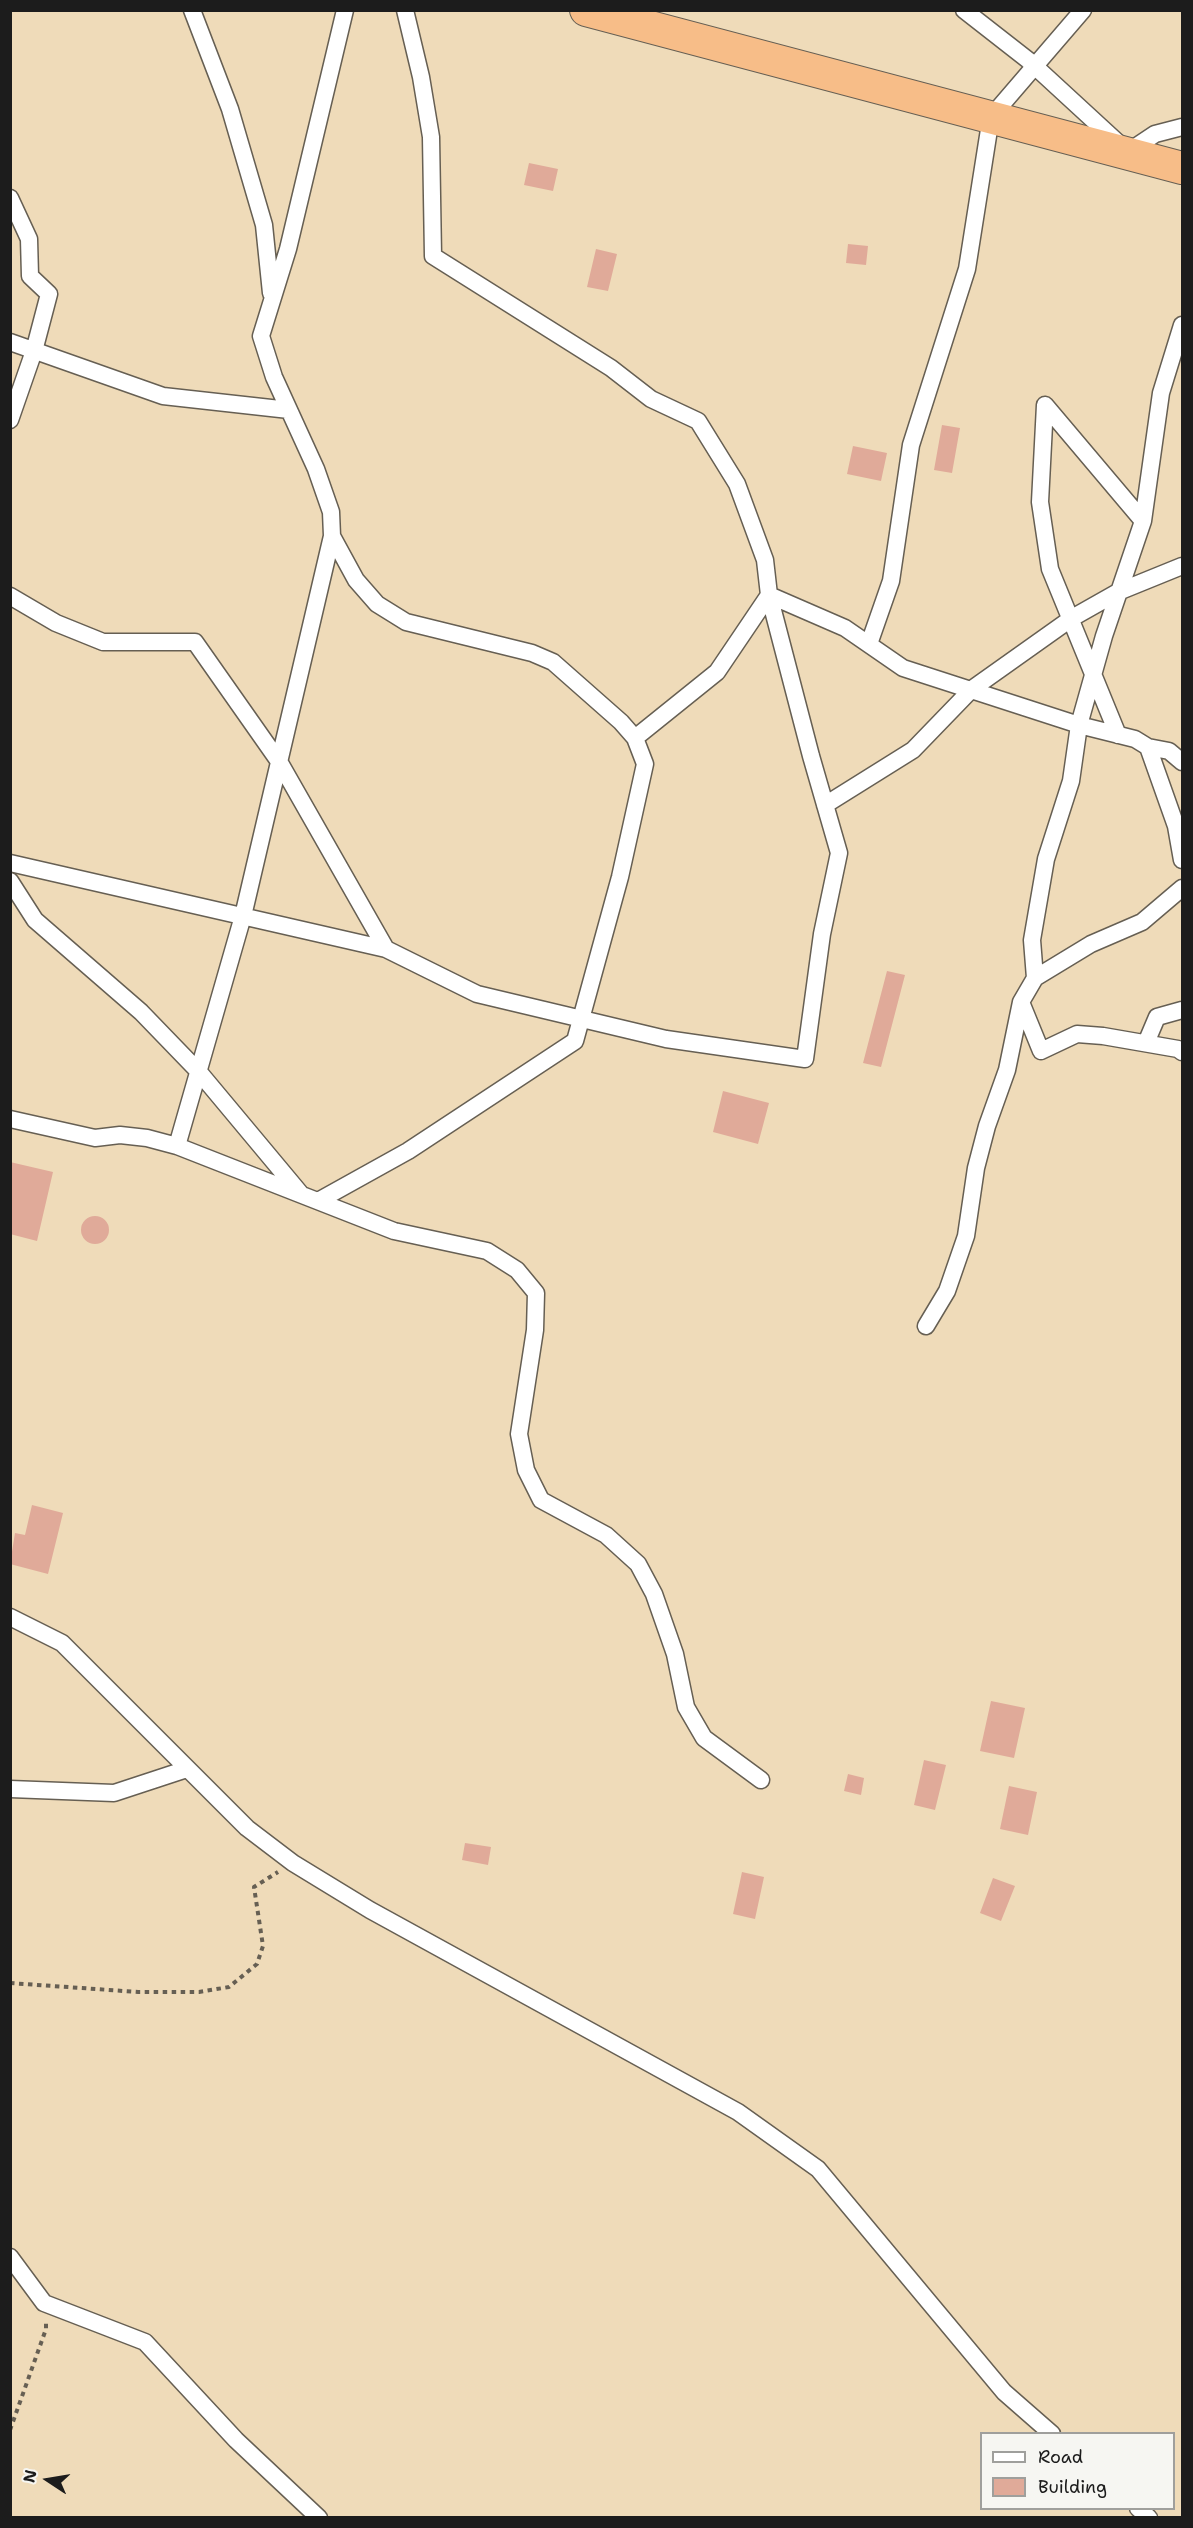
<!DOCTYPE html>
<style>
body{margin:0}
#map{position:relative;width:1193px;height:2528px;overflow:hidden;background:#efdbb9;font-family:"Shantell Sans",sans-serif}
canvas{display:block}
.frame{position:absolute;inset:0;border:12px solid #1c1c1c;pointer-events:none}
.legend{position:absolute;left:980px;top:2432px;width:195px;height:78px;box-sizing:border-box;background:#f6f6f2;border:2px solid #9f9f9c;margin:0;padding:8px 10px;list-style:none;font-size:18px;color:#1c1c1c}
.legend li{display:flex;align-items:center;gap:12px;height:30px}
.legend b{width:30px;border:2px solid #9f9f9c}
.north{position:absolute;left:18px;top:2450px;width:60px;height:60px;-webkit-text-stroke:4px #f6f6f2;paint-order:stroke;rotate:282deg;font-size:16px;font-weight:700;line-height:24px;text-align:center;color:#1c1c1c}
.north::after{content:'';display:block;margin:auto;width:21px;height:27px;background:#1c1c1c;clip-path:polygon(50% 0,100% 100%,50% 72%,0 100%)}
</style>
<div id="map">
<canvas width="1193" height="2528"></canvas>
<div class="frame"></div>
<ul class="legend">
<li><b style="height:8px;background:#fff"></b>Road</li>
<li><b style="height:16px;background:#e0aa99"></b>Building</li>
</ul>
<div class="north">N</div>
</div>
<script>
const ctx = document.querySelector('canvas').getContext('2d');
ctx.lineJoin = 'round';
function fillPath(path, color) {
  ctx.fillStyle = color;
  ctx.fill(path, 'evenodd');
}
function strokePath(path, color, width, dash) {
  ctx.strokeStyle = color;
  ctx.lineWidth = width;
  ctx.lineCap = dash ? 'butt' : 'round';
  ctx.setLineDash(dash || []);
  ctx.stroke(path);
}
const building = new Path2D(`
 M529,163L558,169L553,191L524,185Z
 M848,244L868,246L866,265L846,263Z
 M596,249L617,254L608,291L587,287Z
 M942,425L960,428L952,473L934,470Z
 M853,446L887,453L881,481L847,474Z
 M887,971L905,975L881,1067L863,1063Z
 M723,1091L769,1103L758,1144L713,1132Z
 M10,1162L53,1172L37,1241L10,1234Z
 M81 1230a14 14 0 1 1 28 0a14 14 0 1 1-28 0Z
 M32,1505L63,1513L48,1574L10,1564L15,1533L25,1535Z
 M991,1701L1025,1708L1014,1758L980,1751Z
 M924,1760L946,1765L935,1810L914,1805Z
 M848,1774L864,1778L861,1795L844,1791Z
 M1009,1786L1037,1792L1028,1835L1000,1829Z
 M465,1843L491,1847L488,1865L462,1860Z
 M742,1872L764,1877L755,1919L733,1914Z
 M993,1878L1015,1886L1001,1921L980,1913Z`);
const path = new Path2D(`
 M10,1983L138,1992H199L229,1987L257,1964L263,1946L254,1887L278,1872
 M10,2430L46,2329V2323`);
const street = new Path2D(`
 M192,10L230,109L264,225L271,293
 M405,10L421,77L431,137L433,256L611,368L651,399L698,421L737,484L765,560L769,595L845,628L903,668L1079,725L1135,739L1148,747L1169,751L1182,762
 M964,10L1028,60L1128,152L1155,134L1182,127
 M10,198L29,239L30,276L49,294L34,351L10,420
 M10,342L163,396L289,410
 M1045,405L1040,502L1050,569L1118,735
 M1045,405L1143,521
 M10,596L56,623L103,642H195L280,763L386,949L10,863
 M869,644L891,581L911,445L967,269L991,117L1083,10
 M635,738L717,672L769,595
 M1148,747L1176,826L1182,860
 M825,805L913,750L972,689L1072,618L1118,592L1182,566
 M10,881L35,920L141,1012L199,1072L300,1193
 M386,949L477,994L666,1039L805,1059L822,934L839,853L811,756L769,595
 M1035,978L1091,944L1142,922L1182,888
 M1021,1002L1041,1051L1077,1034L1103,1036L1178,1049L1182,1052
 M1146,1043L1157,1017L1182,1010
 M10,1119L95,1138L120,1135L147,1138L177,1146L394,1231L487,1251L517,1270L536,1293L535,1330L519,1434L526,1470L541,1500L606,1535L638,1564L654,1594L675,1654L686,1707L704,1738L761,1780
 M177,1146L243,916L332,536L331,512L316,469L274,377L261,336L288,249L345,10
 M318,1201L408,1151L575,1041L620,877L645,764L635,738L621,722L553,662L532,653L406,622L377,604L356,580L332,536
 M926,1326L947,1291L966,1236L976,1168L987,1126L1007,1070L1021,1002L1035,978L1032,940L1046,859L1071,781L1079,725L1104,636L1143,521L1161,393L1182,325
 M10,1617L62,1643L247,1828L293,1863L370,1910L738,2112L818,2169L1004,2392L1052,2434
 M10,1789L114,1793L187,1769
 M10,2257L44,2303L145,2342L236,2440L319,2518
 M1138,2508L1149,2518`);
const highway = new Path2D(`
 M586,10L1182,168`);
fillPath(building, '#e0aa99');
strokePath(street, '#665f53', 19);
strokePath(highway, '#665f53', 34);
strokePath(path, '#665f53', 4, [4.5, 4.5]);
strokePath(street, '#fff', 16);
strokePath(highway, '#f7bd88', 32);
</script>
